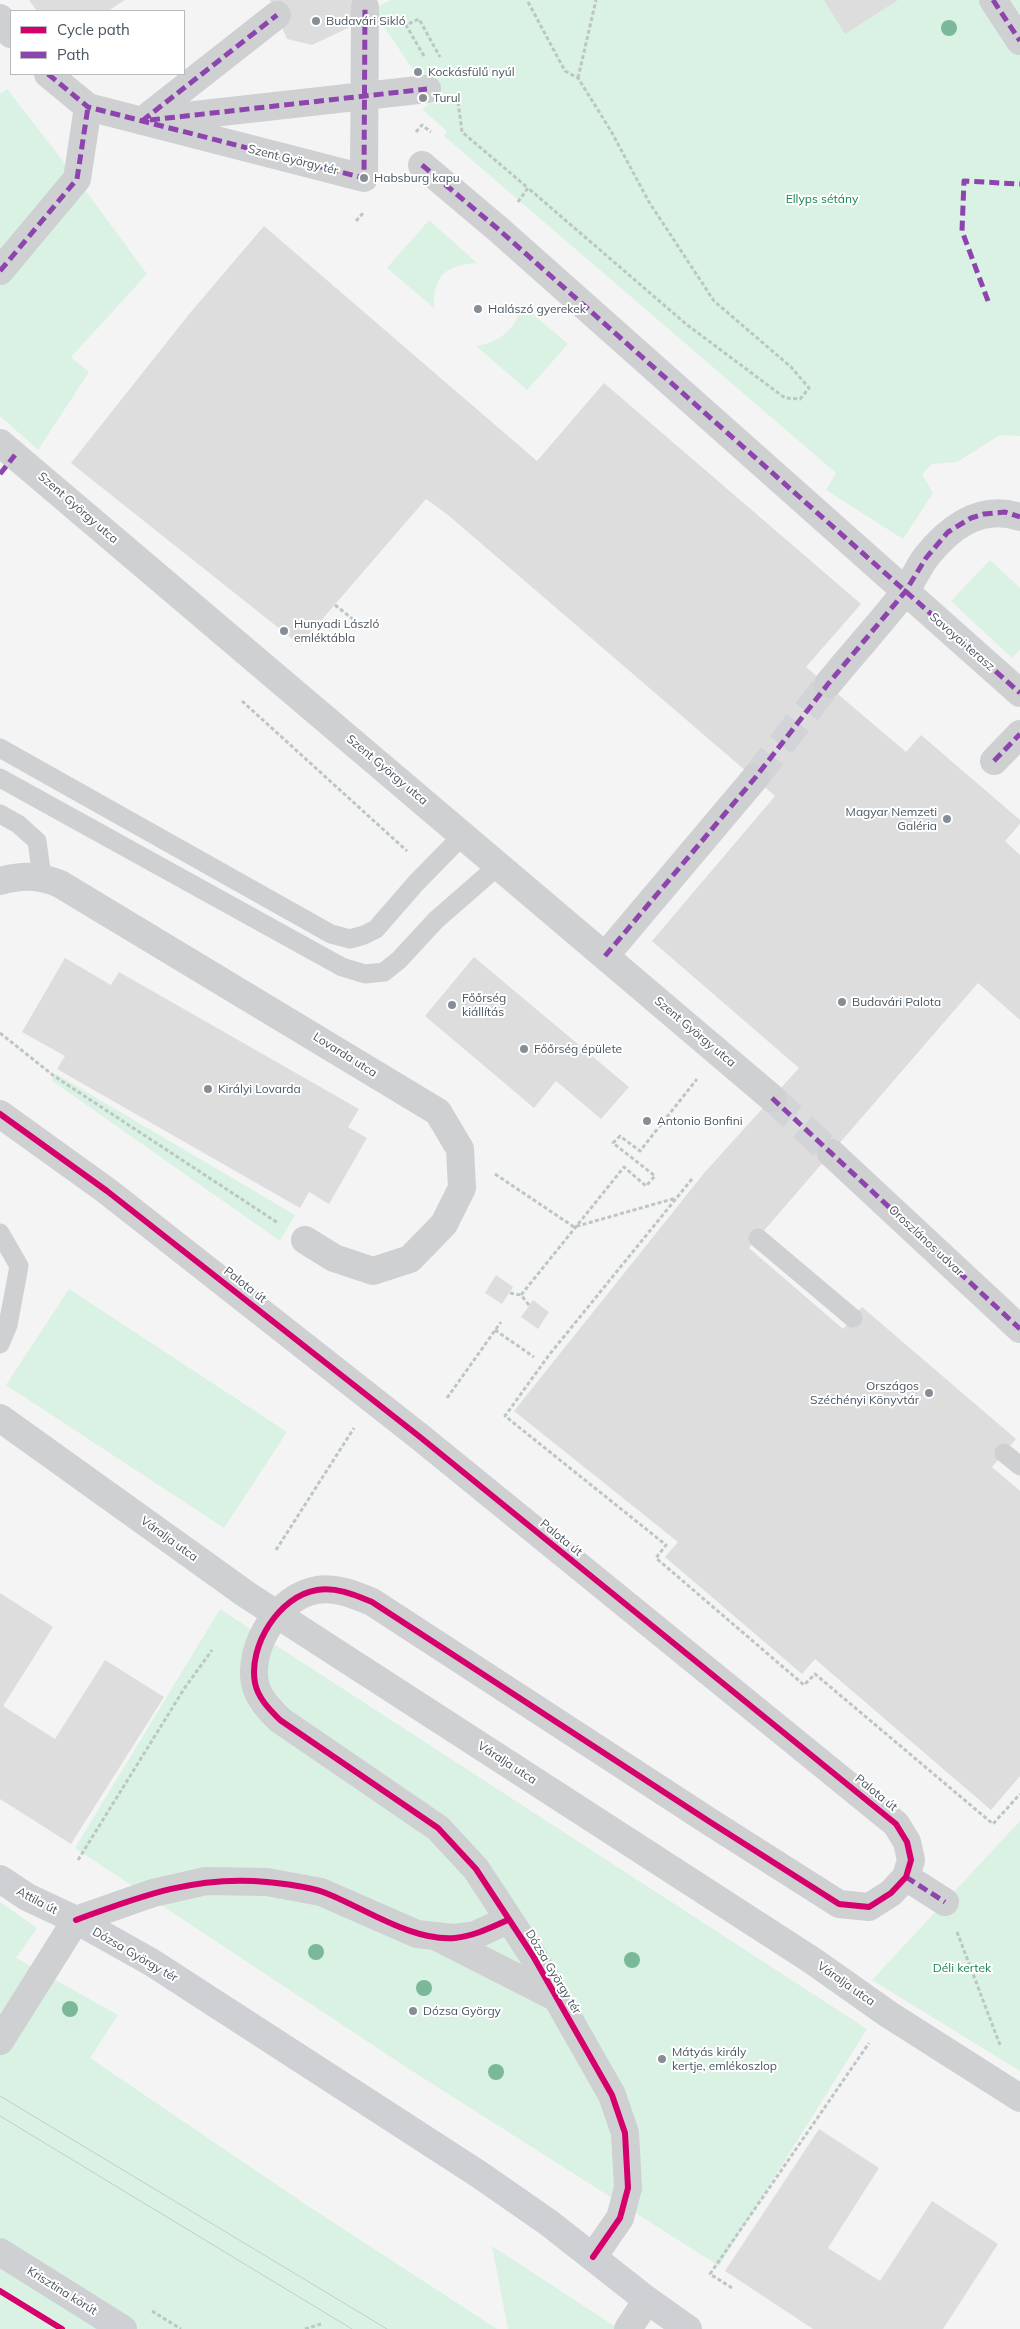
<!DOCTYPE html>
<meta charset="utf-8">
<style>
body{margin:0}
#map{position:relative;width:1020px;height:2329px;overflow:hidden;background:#f4f4f4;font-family:Mulish,sans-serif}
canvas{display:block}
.legend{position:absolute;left:10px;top:10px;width:175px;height:65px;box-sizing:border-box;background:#fff;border:1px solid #b7bbc0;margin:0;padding:6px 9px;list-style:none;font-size:15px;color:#4a5661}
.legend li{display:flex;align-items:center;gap:10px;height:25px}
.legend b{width:25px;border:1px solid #b7bbc0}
</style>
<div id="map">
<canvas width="1020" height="2329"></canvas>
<ul class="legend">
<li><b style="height:6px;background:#d6006c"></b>Cycle path</li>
<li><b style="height:6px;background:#8e44ad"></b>Path</li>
</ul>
</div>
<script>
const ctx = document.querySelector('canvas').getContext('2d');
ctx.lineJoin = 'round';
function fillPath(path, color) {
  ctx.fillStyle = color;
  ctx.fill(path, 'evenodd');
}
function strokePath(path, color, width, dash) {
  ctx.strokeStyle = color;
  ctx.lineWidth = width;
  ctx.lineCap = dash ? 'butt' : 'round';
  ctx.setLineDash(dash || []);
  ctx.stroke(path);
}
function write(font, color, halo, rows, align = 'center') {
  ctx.font = font + ' Mulish,sans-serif';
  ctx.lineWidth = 4;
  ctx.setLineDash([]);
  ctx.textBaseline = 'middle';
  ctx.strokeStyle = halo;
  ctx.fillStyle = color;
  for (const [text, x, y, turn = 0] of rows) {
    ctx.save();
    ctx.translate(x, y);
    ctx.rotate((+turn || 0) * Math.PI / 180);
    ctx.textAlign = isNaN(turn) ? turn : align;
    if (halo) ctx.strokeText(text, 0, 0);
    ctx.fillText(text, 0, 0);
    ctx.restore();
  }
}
const green = new Path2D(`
 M391,0H1020V436L1000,435L957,462L932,464L922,474L933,493L903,539L826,490L836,473L444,136L447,131L423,110L433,99L372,9Z
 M7,89L77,179L147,274L71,357L89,372L38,450L0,416V94Z
 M429,220L477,263C445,265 433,276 434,308L387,268Z
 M521,304L568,344L527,390L476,346C499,343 519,327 521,304Z
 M990,560L1020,588V649L1012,658L951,601Z
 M56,1074L295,1215L280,1241L51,1080Z
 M69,1289L287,1432L224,1528L6,1385Z
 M220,1609L867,2029L719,2266L409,2069L75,1848Z
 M1020,1821V2071L872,1980Z
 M0,1902L37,1928L16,1958L118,2015L90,2058L305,2204L497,2329H0Z
 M492,2246L619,2329H508Z`);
const building = new Path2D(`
 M29,0H125L108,11H37Z
 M270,0H357L361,10L348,28L312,45L287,39Z
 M824,0H898L845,34Z
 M264,226L537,461L604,383L861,604L806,667L906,752L921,735L1020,820V824L1005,841L1020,855V1020L978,983L749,1248L843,1329L862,1307L1016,1439L992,1467L1020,1491V1776L991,1810L815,1659L802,1674L665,1557L678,1542L514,1411L705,1172L799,1068L652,941L775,796L448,515L426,499L300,645L71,463L190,313Z
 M474,957L629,1087L601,1119L556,1081L534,1108L425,1016Z
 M65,958L111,985L119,972L359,1109L348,1127L367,1138L329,1204L309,1192L300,1208L57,1069L65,1056L22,1032Z
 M496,1275L513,1287L502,1304L485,1293Z
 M533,1300L549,1312L538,1329L521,1317Z
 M0,1593L53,1627L3,1706L55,1739L105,1660L164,1697L71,1844L0,1799Z
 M819,2129L879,2168L828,2248L880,2281L932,2201L998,2244L943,2329H813L725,2271Z`);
const streetTunnel = new Path2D(`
 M755,778L828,684
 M772,1098L831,1153`);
const path = new Path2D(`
 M424,56L406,25L419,19L440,57
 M578,78L596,0
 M458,102L462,132L528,188
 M416,132L422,125L431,132
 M518,202L528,188L686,324L785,398L800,399L809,388L791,367L714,301L649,202L611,131L578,78L565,71L527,0
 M356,221L364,212
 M335,605L354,620
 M242,701L407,851
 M0,1033L54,1076L278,1223
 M495,1174L574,1227L676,1198
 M692,1179L549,1355L505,1416L666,1545L656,1558L804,1685L815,1674L993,1824L1020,1794
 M510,1293L521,1295
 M529,1305L521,1295L624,1167L646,1186L655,1176L613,1143L620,1136L640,1151L697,1079
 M495,1330L534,1357
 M447,1398L501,1322
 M276,1550L354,1428
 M78,1860L184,1689L212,1650
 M957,1932L1000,2045
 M732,2288L710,2274L869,2043
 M152,2311L181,2329
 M305,2329L321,2324`);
const lane = new Path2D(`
 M0,748L331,934L350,939L364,935L376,929L416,883L463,835
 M0,778L342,967L365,974L384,972L399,960L436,920L499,865
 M0,814L18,824L37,841L42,877
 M0,1233L19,1266L8,1325L0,1344
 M758,1238L853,1318
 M1004,1453L1020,1466`);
const street = new Path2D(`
 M993,0L1020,41
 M0,18L11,34
 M48,74L88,107L364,178L365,7
 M159,119L427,89
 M142,121L277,15
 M422,165L498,229L1020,693
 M0,271L77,179L88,107
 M0,443L772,1098
 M828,684C853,653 880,624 904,593C912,582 918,568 926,557C950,527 980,504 1020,517
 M994,761L1020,734
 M0,881C23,875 38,875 60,884L438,1112L460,1149L462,1188L444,1224L410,1259L373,1271L334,1258L305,1240
 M605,956L755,778
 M0,1114L107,1191L420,1437L896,1824L907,1842L911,1860L906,1877L891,1893L869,1907L839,1904L710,1822L372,1602C355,1595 337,1587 317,1590C279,1596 248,1646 255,1683C258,1698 269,1709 280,1720L438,1828L476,1869L533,1956L612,2095L625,2133L628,2188L620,2218L593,2257
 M831,1153L1020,1329
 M0,1418L247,1595L813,1961L888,2014L1020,2098
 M906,1877L945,1902
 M439,1938L557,1998
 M0,2041L76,1920L153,1893L206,1881L267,1882L321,1892L417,1934L453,1938L475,1935L508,1920
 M628,2329L647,2300`);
const secondary = new Path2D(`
 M0,1879L27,1897L76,1920L151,1962L480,2175L549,2223L647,2300L688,2329
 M0,2252L123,2329`);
const tram = new Path2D(`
 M0,2096L387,2329
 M0,2116L352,2329`);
const quiet = new Path2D(`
 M993,0L1020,41
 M48,74L88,107L364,178L365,7
 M150,120L427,89
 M142,121L277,15
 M422,165L498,229L1020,693
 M0,271L77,179L88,107
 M988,301L962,231L964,181L1020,184
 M0,474L15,455
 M994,761L1020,734
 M605,956L755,778L828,684L905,592L926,558L948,532L971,518L984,514L1005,512L1020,517
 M772,1098L1020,1329
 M906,1877L945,1902`);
const cycleway = new Path2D(`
 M0,1114L107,1191L420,1437L896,1824L907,1842L911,1860L906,1877L891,1893L869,1907L839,1904L710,1822L372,1602C355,1595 337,1587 317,1590C279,1596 248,1646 255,1683C258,1698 269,1709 280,1720L438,1828L476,1869L533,1956L612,2095L625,2133L628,2188L620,2218L593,2257
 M76,1920C141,1896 196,1875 267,1882C285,1884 307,1886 323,1892C363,1907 412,1942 455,1938C474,1936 490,1928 508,1920
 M0,2291L62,2329`);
const trees = [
 [949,28],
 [316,1952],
 [632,1960],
 [424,1988],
 [70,2009],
 [496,2072]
];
const markers = [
 [316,21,5,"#868d94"],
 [418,72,5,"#868d94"],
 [423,98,5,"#868d94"],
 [364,178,5,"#868d94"],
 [478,309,5,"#868d94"],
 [284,631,5,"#868d94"],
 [947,819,5,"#868d94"],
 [842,1002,5,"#868d94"],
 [452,1005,5,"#868d94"],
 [524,1049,5,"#868d94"],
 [208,1089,5,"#868d94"],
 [647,1121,5,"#868d94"],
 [929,1393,5,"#868d94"],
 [413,2011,5,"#868d94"],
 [662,2059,5,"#868d94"]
];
const poiNames = [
 ["Budavári Sikló",326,21],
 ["Kockásfülű nyúl",428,72],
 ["Turul",433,98],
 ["Habsburg kapu",374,178],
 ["Halászó gyerekek",488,309],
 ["Hunyadi László",294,624],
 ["emléktábla",294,638],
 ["Magyar Nemzeti",937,812,"right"],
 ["Galéria",937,826,"right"],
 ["Főőrség",462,998],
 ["kiállítás",462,1012],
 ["Budavári Palota",852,1002],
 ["Főőrség épülete",534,1049],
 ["Királyi Lovarda",218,1089],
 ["Antonio Bonfini",657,1121],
 ["Országos",919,1386,"right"],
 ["Széchényi Könyvtár",919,1400,"right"],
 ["Dózsa György",423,2011],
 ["Mátyás király",672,2052],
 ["kertje, emlékoszlop",672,2066]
];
const streetNames = [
 ["Szent György tér",293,160,14],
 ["Szent György utca",78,508,41],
 ["Savoyai terasz",962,642,41],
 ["Szent György utca",387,770,40],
 ["Szent György utca",695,1032,40],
 ["Lovarda utca",345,1055,32],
 ["Oroszlános udvar",926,1241,43],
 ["Palota út",245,1285,38],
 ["Palota út",561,1538,39],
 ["Váralja utca",169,1539,36],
 ["Váralja utca",507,1763,33],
 ["Palota út",876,1793,39],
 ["Attila út",37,1901,28],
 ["Dózsa György tér",135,1955,30],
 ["Dózsa György tér",553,1972,59],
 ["Váralja utca",846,1984,35],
 ["Krisztina körút",62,2291,32]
];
const parkNames = [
 ["Ellyps sétány",822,199],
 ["Déli kertek",962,1968]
];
fillPath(green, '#d9f2e3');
fillPath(building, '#ddddde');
strokePath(streetTunnel, '#d2d4d7', 28, [28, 14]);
strokePath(path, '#bcc7c4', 3, [4, 2.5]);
strokePath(lane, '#ced0d2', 19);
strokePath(street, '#ced0d2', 28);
strokePath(secondary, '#ced0d4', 28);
strokePath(tram, '#c9cacc', 1);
strokePath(quiet, '#8e44ad', 5, [10, 5]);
strokePath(cycleway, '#d6006c', 6);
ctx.fillStyle = '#7ab899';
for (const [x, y] of trees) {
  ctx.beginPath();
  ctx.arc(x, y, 8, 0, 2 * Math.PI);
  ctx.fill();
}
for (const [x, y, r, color] of markers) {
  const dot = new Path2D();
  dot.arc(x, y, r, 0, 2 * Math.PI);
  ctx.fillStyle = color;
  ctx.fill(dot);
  strokePath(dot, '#fff', 2);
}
write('12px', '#4a5661', '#fff', poiNames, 'left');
write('12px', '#4a5661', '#fff', streetNames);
write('12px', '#17864f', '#fff', parkNames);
</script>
